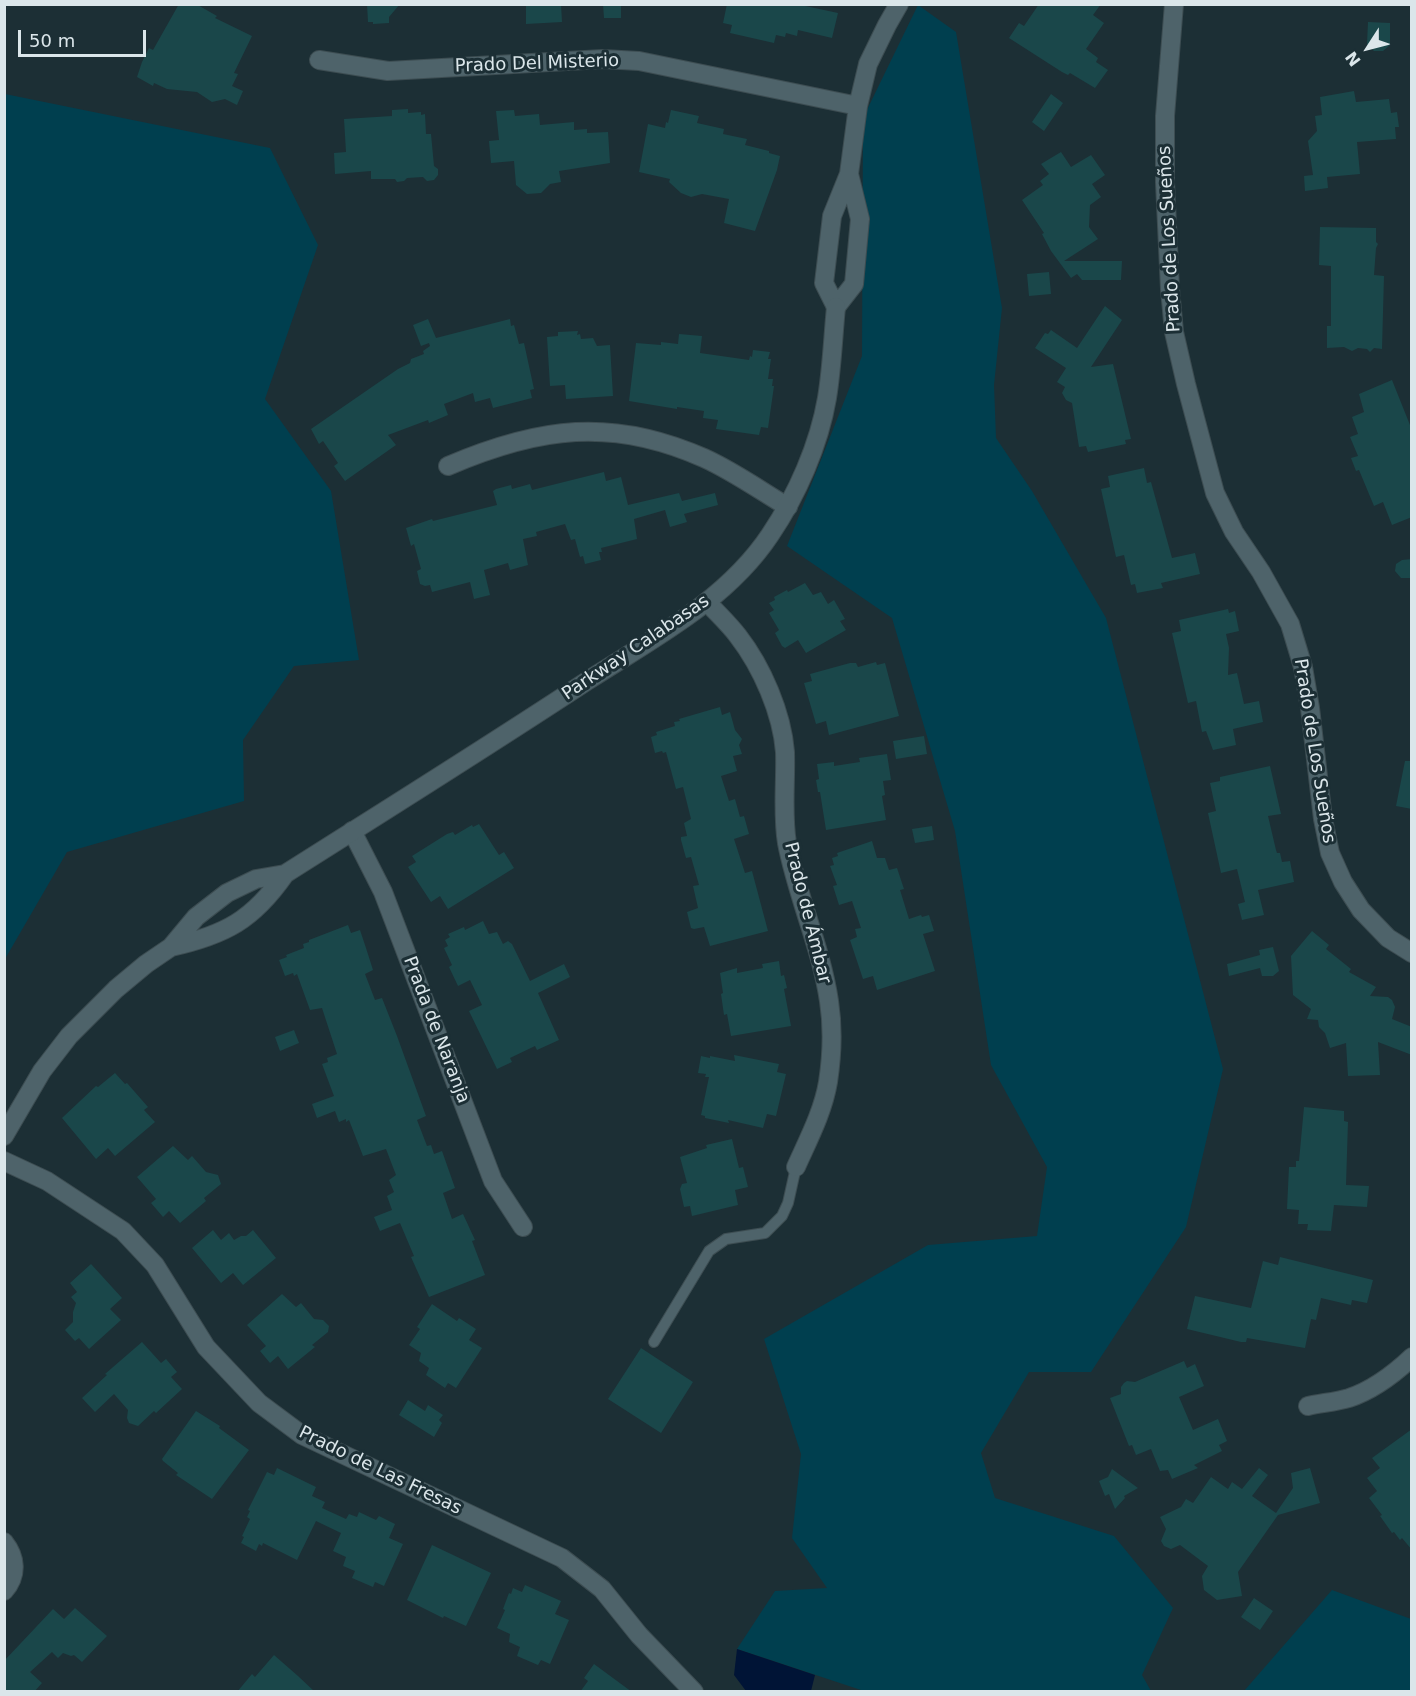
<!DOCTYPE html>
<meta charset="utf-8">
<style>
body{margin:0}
#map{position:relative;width:1416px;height:1696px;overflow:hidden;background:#1c2f35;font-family:"DejaVu Sans",sans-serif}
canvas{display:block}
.frame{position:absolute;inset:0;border:6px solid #dbe6ea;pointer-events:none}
.north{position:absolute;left:1338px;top:18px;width:60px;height:60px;-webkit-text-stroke:4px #1c2f35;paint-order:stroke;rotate:234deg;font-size:16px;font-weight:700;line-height:24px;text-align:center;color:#dbe6ea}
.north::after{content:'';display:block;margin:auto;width:21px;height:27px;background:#dbe6ea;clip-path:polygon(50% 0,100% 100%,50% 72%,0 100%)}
.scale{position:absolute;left:18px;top:30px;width:128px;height:27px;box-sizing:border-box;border:3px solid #dbe6ea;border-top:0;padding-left:8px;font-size:18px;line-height:21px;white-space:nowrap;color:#dbe6ea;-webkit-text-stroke:4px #1c2f35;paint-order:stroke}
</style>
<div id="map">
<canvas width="1416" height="1696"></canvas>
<div class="frame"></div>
<div class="north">N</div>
<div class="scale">50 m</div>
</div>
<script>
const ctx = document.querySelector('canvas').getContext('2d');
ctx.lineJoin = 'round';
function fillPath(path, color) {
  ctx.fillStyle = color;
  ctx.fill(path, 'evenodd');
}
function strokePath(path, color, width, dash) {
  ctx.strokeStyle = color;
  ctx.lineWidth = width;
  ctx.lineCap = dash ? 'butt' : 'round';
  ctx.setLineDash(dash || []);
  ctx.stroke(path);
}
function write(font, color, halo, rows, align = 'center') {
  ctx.font = font + ' "DejaVu Sans",sans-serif';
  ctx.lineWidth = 6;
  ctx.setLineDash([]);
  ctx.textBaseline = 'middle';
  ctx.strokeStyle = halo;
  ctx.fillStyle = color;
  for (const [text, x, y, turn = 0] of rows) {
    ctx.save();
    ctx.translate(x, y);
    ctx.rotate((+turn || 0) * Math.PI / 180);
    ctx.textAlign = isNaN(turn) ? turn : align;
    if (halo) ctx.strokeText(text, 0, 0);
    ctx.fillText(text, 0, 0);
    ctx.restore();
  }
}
const green = new Path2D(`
 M918,5L956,32L1002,308L994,385L996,438L1032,491L1106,618L1223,1069L1186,1227L1091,1372H1029L981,1453L995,1498L1114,1536L1173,1608L1142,1675L1151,1691H864L737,1649L775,1591L827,1588L792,1538L801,1454L764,1339L928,1245L1037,1236L1047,1167L991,1065L955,831L892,618L787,546L862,356L863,118Z
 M5,94L270,148L318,245L265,399L331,491L359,660L294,666L243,740L244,801L67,852L5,959Z
 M1332,1590L1411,1619V1691H1244Z`);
const water = new Path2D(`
 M737,1649L815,1675L811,1691H746L734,1675Z`);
const building = new Path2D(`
 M179,4H196L217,16L215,18L252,36L234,73L238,74L232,86L243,91L237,105L225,99L212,102L197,92L167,89L154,83L153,86L137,77L142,62L149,48L153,50Z
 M367,4H400L389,17V23L373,24V22H368Z
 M526,4H561L562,22L526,24Z
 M603,4H621V18H604Z
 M727,4H796L838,13L832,38L798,30L797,36L786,33L785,37L776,35L774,43L730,33L732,25L723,23Z
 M1039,4H1101L1093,15L1104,23L1086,49L1098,58L1096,62L1108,70L1095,88L1070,73L1068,75L1062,72L1009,38L1019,23L1024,26Z
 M1368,22L1390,23V45L1383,51H1374L1367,44Z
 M1354,91L1356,102L1389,99L1391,113L1397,112L1399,127H1395L1396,139L1357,142L1360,174L1327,177L1328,188L1305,191L1304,176L1313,175L1308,141L1317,131L1315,116L1322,115L1320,97Z
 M1051,94L1063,103L1044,131L1032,122Z
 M408,109V113L421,112V115L425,114L426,134H431L434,166L438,169V175L434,180L427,181L423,177L407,178L404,181L397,182L395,179H371V171L335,174L334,153L346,152L344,119L392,116V110Z
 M514,110L515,116L539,114L540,125L574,122V130L587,129V133L608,132L610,163L559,171L561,182L550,184L541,193L527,194L516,185L514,161L491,163L489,141L499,140L496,111Z
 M671,110L699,116L697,123L724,129L723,134L747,139L745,145L769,151V153L780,156L777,170L755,231L724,223L729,199L702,194L691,197L681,193L669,182L670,179L639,172L648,124L665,128L666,122L668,123Z
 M1061,152L1071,167L1091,155L1105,175L1092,184L1101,197L1090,205L1089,227L1098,239L1064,261H1122L1121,280H1082L1077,274L1071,278L1051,251L1042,234L1044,233L1022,200L1043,185L1040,181L1049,174L1041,164Z
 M1320,227L1376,228V242L1378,244L1376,248L1374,275L1384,276L1382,349L1374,348L1370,352L1367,349L1358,348L1352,351L1344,347L1327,348V326H1331V266L1319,265Z
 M1049,272L1051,294L1029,296L1027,274Z
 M1105,306L1122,320L1091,367L1113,364L1131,439L1125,440L1126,444L1088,452L1086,446L1079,447L1072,403L1066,400L1062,393L1065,387L1057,382L1066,368L1035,348L1045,333L1048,334L1051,330L1077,348Z
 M428,319L436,338L510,319L511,326L514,325L519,344L524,343L534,389L530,390L532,398L493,408L490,398L475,402L473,393L444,404L448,415L429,423L428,420L388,435L396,445L345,481L334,466L338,463L323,441L319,444L311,429L398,369L410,363L411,359L424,354L423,351L430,346L429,343L421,346L413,325Z
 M578,331L577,335L580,334L581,339L593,338L597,346L610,345L613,396L566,399L565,385L550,386L547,337L558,336V332Z
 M679,334L702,336L700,353L749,360L750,356L752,357L753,350L770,352L768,359H771L768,379H773L772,386H774L768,428L761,427L759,435L716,429L718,420L703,418L704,411L677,407V409L629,401L636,343L661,345V342L678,344Z
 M1392,380L1412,430V517L1392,525L1383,502L1374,506L1359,470L1356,471L1351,458L1358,456L1350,437L1358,434L1352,417L1364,412L1359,394Z
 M1144,468L1147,483L1151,482L1172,558L1195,553L1200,574L1161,583L1163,588L1137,593L1135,584L1131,585L1124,555L1116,557L1101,489L1110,487L1108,476Z
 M604,472L606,481L621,477L628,505L679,493L682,501L715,493L718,505L684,514L687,522L670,527L665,510L634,519L637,539L601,548L602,552H599L601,560L585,564L583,556L580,557L575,539L571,540L565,524L536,532L537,536L523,539L528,565L510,570L508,563L484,570L490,595L474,599L470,582L432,592L430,585L425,586L420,584L417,571L421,569L414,544L411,546L406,528L432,519L433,521L497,505L493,491L496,489L511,485L512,489L530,484L532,490Z
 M1412,559V578H1401L1395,571L1396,564L1402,560Z
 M805,583L813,595L821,592L828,604L834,600L845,619L840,621L846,630L806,653L798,640L785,648L782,646L775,633L779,630L769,613L774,610L769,603L775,600L774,597L787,590L788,592Z
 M1228,609L1229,613L1235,611L1239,631L1226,634L1229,648L1228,675L1237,673L1244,704L1259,701L1263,722L1233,729L1236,745L1213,750L1206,731L1202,732L1196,701L1188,703L1172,633L1181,631L1179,620Z
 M876,662L877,665L885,663L899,716L829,735L826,721L816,724L804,683L812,681L810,674L850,663H856L858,667Z
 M720,707L722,715L730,712L735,730L742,739L739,745L742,754L733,756L737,771L721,776L729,801L735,799L740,817L744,816L749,834L734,839L745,873L752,871L768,931L710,946L704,927L694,929L691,928L687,912L698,908L693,886L699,885L691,857L686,858L681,840V837L687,836L684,823L691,819L683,787L676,789L666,752L663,753L662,751L655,753L651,737L657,735L656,732L675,726L674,722L680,721L679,719Z
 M924,736L927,754L896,759L893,741Z
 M887,754L891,780L883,781L885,795L882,796L886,820L826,830L820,792H818L816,780L819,779L817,764L834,762V766L860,762L859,758Z
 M1405,761H1412V809L1396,806Z
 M1270,766L1281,814L1268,816L1276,850L1277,853H1280L1282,862L1290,861L1294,882L1258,890L1264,915L1242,920L1238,904L1245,902L1237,869L1221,873L1208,813L1216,811L1210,783L1220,781V777Z
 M479,824L499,855L504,852L514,868L448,909L440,896L431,902L408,867L416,862L412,856L447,834L453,832L455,835L472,825L473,827Z
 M932,826L934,840L915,843L912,829Z
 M872,841L877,858H885L889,870L897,868L904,889L900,890L909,919L921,915L922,917L929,915L934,931L923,934L935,971L877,990L873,976L863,979L850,940L857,937L855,929L861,928L852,901L839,905L833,886L837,885L830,866L834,865L832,858L838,856L837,853Z
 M483,921L489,934L497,932L503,944L508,941L512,944L530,981L564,964L570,977L538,993L559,1040L537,1050L535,1046L510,1058L512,1062L497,1069L469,1011L482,1005L470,980L458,986L449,967L452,965L444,948L448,946L445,940L450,937L448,934L464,927L465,930Z
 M348,925L351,933L360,930L366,948L373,970L365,974L375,1000L382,998L397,1036L426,1116L417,1120L427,1146L431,1145L434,1154L442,1151L455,1188L443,1193L452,1219L463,1214L475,1240L472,1241L485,1275L429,1297L411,1257L414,1256L400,1223L380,1231L374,1217L392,1210L387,1196L394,1192L389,1180L396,1175L386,1149L363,1156L349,1120L346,1122V1119L339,1122L335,1111L317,1118L312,1104L334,1096L322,1064L328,1062L327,1058L337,1054L322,1008L310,1010L297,974L294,976L293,973L285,976L279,960L287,957L286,955L304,948L303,944L309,942V940Z
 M1312,931L1329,945L1326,949L1351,969L1349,972L1376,987L1370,996L1388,997L1392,1000L1395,1007L1392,1019L1412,1027V1055L1378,1042L1380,1075L1348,1076L1346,1043L1330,1048L1325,1033L1319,1027L1318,1020L1307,1019L1311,1009L1293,995L1291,956Z
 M1273,947L1279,971L1273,976H1262L1260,968L1229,976L1227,964L1260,955L1259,950Z
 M779,961L781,976L784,975L787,988L784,989L791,1026L731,1036L727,1014L724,1015L721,994L723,993L720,973L737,968V973L763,968L762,964Z
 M294,1030L299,1043L280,1051L275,1037Z
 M734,1055L779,1064L777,1072L786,1074L776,1116L767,1114L763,1128L728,1120L729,1123L705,1118V1116L701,1115L709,1077H705L706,1074L698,1073L701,1056L710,1058V1056L735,1061Z
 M115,1073L125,1084L127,1083L148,1107L144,1110L155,1122L115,1156L108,1148L96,1159L62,1118L96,1086L98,1087Z
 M1304,1107L1344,1111V1121L1348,1122L1346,1185L1369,1186L1367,1207L1334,1205L1331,1231L1307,1230L1308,1224H1298L1299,1210L1287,1209L1289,1167H1296V1161H1299Z
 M732,1139L739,1168L743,1167L748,1187L735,1190L738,1205L692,1216L690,1206L684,1207L680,1189L682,1184L687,1183L680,1157L707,1148L706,1145Z
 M173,1146L188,1160L192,1156L206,1172L218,1175L221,1184L204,1198L206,1201L180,1223L169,1211L163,1217L151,1203L156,1199L137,1177Z
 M213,1230L221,1240L229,1233L234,1240L241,1236H246L253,1230L276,1258L243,1285L233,1273L221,1283L192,1248Z
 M1280,1257L1373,1280L1367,1303L1352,1300L1351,1305L1321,1298L1316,1320L1311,1319L1305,1348L1247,1338L1246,1342H1241L1187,1329L1195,1296L1251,1308L1263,1261L1278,1265Z
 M91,1264L122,1298L110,1309L121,1320L89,1349L79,1338L75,1341L65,1330L73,1322V1312L76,1303L71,1297L77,1292L70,1283Z
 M282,1294L296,1307L301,1303L314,1319L323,1320L329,1326L328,1332L312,1345L315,1347L288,1369L278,1356L270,1363L260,1351L266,1346L247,1325Z
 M432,1304L457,1321L459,1318L476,1329L469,1340L482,1348L456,1388L448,1383L445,1388L426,1375L429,1368L419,1361L421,1353L409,1345L420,1329L417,1327Z
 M142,1342L161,1363L166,1359L177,1372L171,1377L182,1389L156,1413L154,1411L138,1426L129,1423L127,1418L128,1410L114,1394L95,1412L82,1398L107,1375L105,1374Z
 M641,1348L693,1382L661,1433L608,1399Z
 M1184,1361L1187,1368L1195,1364L1204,1386L1179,1397L1193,1430L1218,1419L1227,1441L1219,1445L1222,1451L1194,1465L1198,1468L1172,1479L1168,1470L1160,1471L1151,1449L1136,1455L1132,1445L1129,1446L1110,1398L1121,1394V1387L1124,1383L1127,1381L1135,1382Z
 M408,1400L425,1411L428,1405L443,1415L439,1420L442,1423L434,1437L399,1415Z
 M196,1411L220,1426L219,1428L249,1450L212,1499L176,1475L178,1473L163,1461L162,1459Z
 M1412,1429V1550L1402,1538L1400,1540L1394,1532L1392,1533L1380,1516L1382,1515L1369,1498L1377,1491L1367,1478L1380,1468L1372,1458Z
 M277,1468L316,1487L312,1496L325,1502L322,1508L346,1519L349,1514L357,1517L359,1512L376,1520L379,1516L395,1524L389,1538L403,1544L384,1586L375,1582L373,1587L352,1578L355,1571L343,1566L346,1557L333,1551L341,1533L316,1521L297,1560L263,1543L262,1546L259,1544L256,1551L241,1543L244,1537L242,1536L250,1519L247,1517L250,1511L248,1510L267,1472L274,1475Z
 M1259,1468L1268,1475L1252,1496L1276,1513L1293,1488L1291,1473L1310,1468L1320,1503L1278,1515L1238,1572L1242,1596L1217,1600L1204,1590L1202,1576L1208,1566L1180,1545L1171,1549L1164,1546L1161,1541L1166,1529L1160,1517L1181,1507L1186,1499L1193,1503L1211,1477L1228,1489L1232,1482L1242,1489Z
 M1112,1469L1138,1488L1124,1496L1125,1498L1115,1509L1109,1494L1105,1496L1099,1481L1108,1477Z
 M432,1545L491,1573L466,1626L444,1616L443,1618L407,1600Z
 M525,1585L561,1601L555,1614L569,1620L550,1664L541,1660L538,1665L517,1656L520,1647L509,1642L510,1634L497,1628L505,1610L503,1609L509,1593L511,1594L513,1588L522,1592Z
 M1254,1598L1273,1611L1260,1630L1241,1617Z
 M75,1608L107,1636L82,1662L74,1655L71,1656L63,1653L58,1658L52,1652L30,1672L42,1683L34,1692H4V1661L53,1609L64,1619Z
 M274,1655L298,1676L315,1692H237L252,1674L255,1677Z
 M594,1664L632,1692H580L588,1681L584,1678Z`);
const lane = new Path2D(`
 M654,1342L709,1251L726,1239L765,1233L782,1216L788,1203L796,1167`);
const street = new Path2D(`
 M1174,4L1165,116V182L1170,289L1174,332L1186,384L1215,493L1234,532L1261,572L1290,624L1303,667L1310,708L1323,819L1330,853L1343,882L1361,910L1388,938L1412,953
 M319,60L388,71L603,59L639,61L858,106
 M849,174L860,219L854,284L836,307L824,283L832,216L849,174L858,106L868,64L887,25L899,4
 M448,466C539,427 612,417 704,458C733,471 761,491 788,507
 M707,602C717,613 729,624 738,636C762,667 782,713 785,752C786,782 782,814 787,843C797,896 821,947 829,1001C833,1027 832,1056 828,1082C823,1112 808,1140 796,1167
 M352,831L383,892L493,1181L523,1227
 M4,1161L47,1181L123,1231L155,1265L206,1347L259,1403L302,1435L562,1558L602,1589L639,1635L694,1692
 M1308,1406C1321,1403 1336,1402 1349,1398C1373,1390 1394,1374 1412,1357
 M4,1542C16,1557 18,1575 4,1591`);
const secondary = new Path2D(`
 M171,947C225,935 253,920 285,874C386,810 487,747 587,681C652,639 726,601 770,535C797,495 819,445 827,398C832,368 833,337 836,307
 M4,1136L42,1071L69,1036L116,989L146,964L171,947L196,917L227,893L256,879L285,874`);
const streetNames = [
 ["Prado Del Misterio",537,64,-2],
 ["Prado de Los Sueños",1170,239,-93],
 ["Parkway Calabasas",636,648,-34],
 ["Prado de Los Sueños",1314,751,81],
 ["Prado de Ámbar",807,913,76],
 ["Prada de Naranja",436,1030,69],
 ["Prado de Las Fresas",380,1471,26]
];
fillPath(green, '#003f4f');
fillPath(water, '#001436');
fillPath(building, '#1a474a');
strokePath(lane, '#3d4d52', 12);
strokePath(street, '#3d4d52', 20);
strokePath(secondary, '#3d4d52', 20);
strokePath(lane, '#4e636a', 10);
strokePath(street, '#4e636a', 18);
strokePath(secondary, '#4e636a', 18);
write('18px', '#dbe6ea', '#1c2f35', streetNames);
</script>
